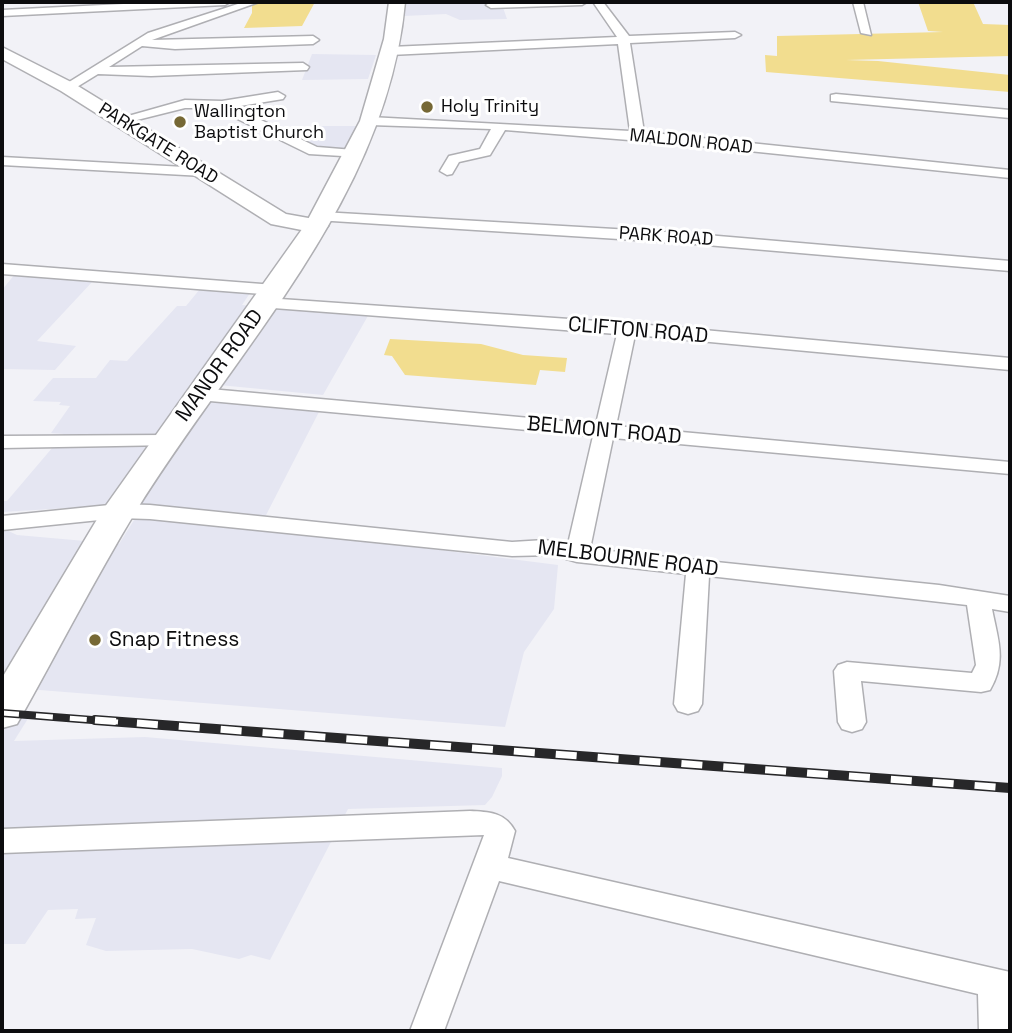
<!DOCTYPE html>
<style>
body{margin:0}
#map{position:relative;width:1012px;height:1033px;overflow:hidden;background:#f2f2f7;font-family:"Space Grotesk",sans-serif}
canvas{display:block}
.frame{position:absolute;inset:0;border:4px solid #0c0c0e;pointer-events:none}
</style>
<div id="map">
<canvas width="1012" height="1033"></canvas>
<div class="frame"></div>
</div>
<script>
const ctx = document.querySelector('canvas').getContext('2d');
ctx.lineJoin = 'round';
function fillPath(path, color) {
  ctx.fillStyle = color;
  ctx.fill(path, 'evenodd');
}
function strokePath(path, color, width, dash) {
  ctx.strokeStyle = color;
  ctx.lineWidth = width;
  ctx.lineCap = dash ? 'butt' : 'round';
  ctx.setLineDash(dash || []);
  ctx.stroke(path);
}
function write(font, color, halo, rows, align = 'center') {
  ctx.font = font + ' "Space Grotesk",sans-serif';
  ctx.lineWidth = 6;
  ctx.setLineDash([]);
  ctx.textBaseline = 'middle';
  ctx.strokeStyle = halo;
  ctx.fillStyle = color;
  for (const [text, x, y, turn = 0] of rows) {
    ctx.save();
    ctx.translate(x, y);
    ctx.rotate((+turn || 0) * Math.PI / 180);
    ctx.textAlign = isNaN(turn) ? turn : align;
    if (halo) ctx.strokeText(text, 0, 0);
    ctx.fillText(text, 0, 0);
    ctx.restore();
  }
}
const built = new Path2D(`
 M404,2H501L507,19L460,20L446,14L404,16Z
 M312,54L376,55L368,79L302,80Z
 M321,126H358L344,153L318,151L301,143L312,128Z
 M15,274L93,281L37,341L76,346L55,370L2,369V290Z
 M200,289L250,293L242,305L369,314L323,395L219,385L229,332L186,393L321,408L264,519L85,507L2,512V501H7L64,434L51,433L70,406L59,405L61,402L33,401L53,378H96L110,360L127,361L177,306H186Z
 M136,517L283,530L558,565L554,609L524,652L505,727L2,687V528L17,535L119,544Z
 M2,714L29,717L14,741L145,737L502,768V776L492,797L485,805L348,809L270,960L251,955L239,959L192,949L106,951L86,945L96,918L75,919L78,909L48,910L25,944H2Z`);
const green = new Path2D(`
 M274,2H315L302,26L244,28L252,13V4Z
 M918,2H973L983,24L1010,25V56L846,60L878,61L1010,75V92L766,72L765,55L777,56V36L943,32L928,31Z
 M390,339L481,344L523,355L567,358L565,372L540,370L536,385L405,375L392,356L384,355Z`);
const street = new Path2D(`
 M164,2H230L225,5L2,16V10Z
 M244,2H259L152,40L313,36L319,40L313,44L175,49L142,46L109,67L303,63L309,67L307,70L151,76L98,74L72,90L61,87L148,33Z
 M587,2L582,5L491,8L486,5L491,2Z
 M593,2H603L629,36L735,32L741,35L735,38L630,43L644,132L1010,170V178L691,145L505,130L490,155L459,162L452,174L447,175L440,171L449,156L480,149L491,129L370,125L363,121L370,117L630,131L618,44L390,55L384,51L390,47L617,37Z
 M853,2H863L871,35L861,33Z
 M278,92L285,96L283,99L234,107L317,147L354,150L361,154L359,157L309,154L215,108H185L121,124L114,120L185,100L222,101Z
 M836,94L1010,110V118L831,101V95Z
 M2,157L203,168L210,172L203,176L2,165Z
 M322,212L683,233L1010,261V271L683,243L316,220L314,217Z
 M2,264L275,285L284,290L275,295L2,274Z
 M266,298L627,323L1010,358V370L635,335L616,426L1010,462V474L613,438L590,549L939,585L1010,596V612L992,609C998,640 1007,661 990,690L981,692L861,681L866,722L862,729L852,732L842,729L838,722L834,671L838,665L847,662L972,673L976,665L967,605L709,576L702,704L698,711L688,714L678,711L674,704L686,574L577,562L553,555L512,556L150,519L119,518L2,530V516L119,504L150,505L512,542L545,540L568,544L593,436L199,400L189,394L199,388L596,424L617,334L260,307L257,303L260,299Z
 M166,435L173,437L177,441L173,445L2,448V436Z
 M470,811C489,812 505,812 515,831L508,858L1010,972V1031H979L978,994L499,881L444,1031H410L484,835L2,853V829Z`);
const secondary = new Path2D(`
 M2,47L73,83L286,214L325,221L328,226L317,233L271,224L61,91L2,59Z`);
const primary = new Path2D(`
 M389,2H405C387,200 236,349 136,511C94,580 57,653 17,724L2,728V678L102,511L305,225L360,121L384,39Z`);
const railFar1 = new Path2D(`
 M2,713L118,722`);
const rail = new Path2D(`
 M95,720L1010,788`);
const markers = [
 [427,107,7,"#766835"],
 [180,122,7,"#766835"],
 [95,640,7,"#766835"]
];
const farPoinames = [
 ["Holy Trinity",441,107],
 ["Wallington",194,112],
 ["Baptist Church",194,133]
];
const farStreetnames = [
 ["MALDON ROAD",691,142,6],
 ["PARKGATE ROAD",158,144,32],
 ["PARK ROAD",666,237,4]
];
const streetNames = [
 ["CLIFTON ROAD",638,331,5],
 ["MANOR ROAD",220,366,-54],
 ["BELMONT ROAD",604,431,5],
 ["MELBOURNE ROAD",628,559,7]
];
const poiNames = [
 ["Snap Fitness",109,640]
];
fillPath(built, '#e5e6f2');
fillPath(green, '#f2dd8f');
strokePath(street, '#afafb3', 3);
strokePath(secondary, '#afafb3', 3);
strokePath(primary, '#afafb3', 3);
fillPath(street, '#fff');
fillPath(secondary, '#fff');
fillPath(primary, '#fff');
strokePath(railFar1, '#272729', 8);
strokePath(rail, '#272729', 10);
strokePath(railFar1, '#fff', 5, [17]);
strokePath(rail, '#fff', 7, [21]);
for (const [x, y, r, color] of markers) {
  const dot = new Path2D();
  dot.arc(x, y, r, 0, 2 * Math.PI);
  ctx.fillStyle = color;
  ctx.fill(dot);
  strokePath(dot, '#fff', 2.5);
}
write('18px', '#0c0c0e', '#fff', farPoinames, 'left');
write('18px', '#0c0c0e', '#fff', farStreetnames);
write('21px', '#0c0c0e', '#fff', streetNames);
write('21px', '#0c0c0e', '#fff', poiNames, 'left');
</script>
